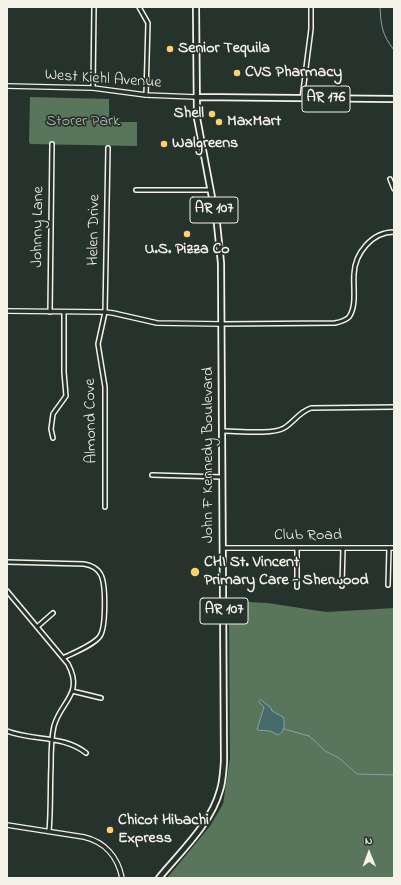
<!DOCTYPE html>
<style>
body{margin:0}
#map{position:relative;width:401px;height:885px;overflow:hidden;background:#26332d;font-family:"Indie Flower",sans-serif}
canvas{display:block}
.frame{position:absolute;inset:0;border:8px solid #f4f1e8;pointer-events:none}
.north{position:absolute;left:349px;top:833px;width:40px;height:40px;-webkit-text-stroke:3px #26332d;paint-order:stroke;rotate:359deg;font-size:11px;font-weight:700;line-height:16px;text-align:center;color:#f4f1e8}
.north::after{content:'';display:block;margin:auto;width:14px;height:18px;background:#f4f1e8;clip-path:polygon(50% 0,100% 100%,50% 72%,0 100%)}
</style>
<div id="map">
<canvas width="401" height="885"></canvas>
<div class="frame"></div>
<div class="north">N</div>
</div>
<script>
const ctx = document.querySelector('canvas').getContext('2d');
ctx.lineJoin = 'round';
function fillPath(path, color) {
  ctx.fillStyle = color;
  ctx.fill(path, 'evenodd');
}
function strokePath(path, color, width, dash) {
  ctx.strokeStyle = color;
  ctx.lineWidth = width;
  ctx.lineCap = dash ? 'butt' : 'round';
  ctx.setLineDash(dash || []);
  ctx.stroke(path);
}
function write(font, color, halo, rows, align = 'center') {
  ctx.font = font + ' "Indie Flower",sans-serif';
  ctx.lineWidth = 3.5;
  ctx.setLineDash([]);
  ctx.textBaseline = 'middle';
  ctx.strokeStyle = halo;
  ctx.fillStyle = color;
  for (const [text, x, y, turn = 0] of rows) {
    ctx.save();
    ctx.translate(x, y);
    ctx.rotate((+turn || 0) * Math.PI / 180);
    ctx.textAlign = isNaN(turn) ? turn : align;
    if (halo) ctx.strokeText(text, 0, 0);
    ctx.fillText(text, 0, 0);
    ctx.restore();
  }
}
const green = new Path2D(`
 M30,97L109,99V122H137V146L30,144L29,142Z
 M229,601L268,603L326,612L394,608V878H167L210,826L223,804L230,758Z`);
const water = new Path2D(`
 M261,700L271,708L272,711L283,717C285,724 285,732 278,735L270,731L257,730L264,707L259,702Z`);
const stream = new Path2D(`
 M380,7C381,26 382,35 394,50
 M284,729L309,736L315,741L325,751L339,758L357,774L394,775`);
const minor = new Path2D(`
 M139,7L148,23L146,95
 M93,88L94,7
 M302,99L311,29V7
 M390,179L394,189
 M136,190H211
 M50,312L52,144
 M222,324L335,323C340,322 345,321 349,317C357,306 353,287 354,274C355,253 372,232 394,232
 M222,431C237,431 272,435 284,428C294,422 299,412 311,408L394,407
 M53,438L51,429L53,414L66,396L64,372V312
 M152,475L222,477
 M105,507V387L98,344L105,312L108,148
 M7,562L84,564C91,565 98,569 101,575C106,585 106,627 100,636C94,645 73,653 63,658
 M388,585L389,548
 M342,586L343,548
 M297,587V548
 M7,591L68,664C84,694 61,701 54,726C51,739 51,753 51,766C50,788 51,810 49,831
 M37,627L53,613
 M72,691L101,698
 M7,731C32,741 64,735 86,753`);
const tertiary = new Path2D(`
 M7,86L93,88L146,95L196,97
 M7,311L105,312L113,313L157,323L222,324
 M223,548H394
 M7,825L84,837C105,842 118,857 122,878`);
const primary = new Path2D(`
 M196,97L394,99
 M159,878C181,851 211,824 220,790C223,781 223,772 224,762L221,263L217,224L197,118L196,7`);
const markers = [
 [170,49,4,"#ffd166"],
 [237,73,4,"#ffd166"],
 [212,114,4,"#ffd166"],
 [219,122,4,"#ffd166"],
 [164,144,4,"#ffd166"],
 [187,234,4,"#ffd166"],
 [195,572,5,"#ffd166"],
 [110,830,4,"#ffd166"]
];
const shields = [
 [326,99,48],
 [214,210,48],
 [224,611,48]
];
const shieldNames = [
 ["AR 176",326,99],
 ["AR 107",214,210],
 ["AR 107",224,611]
];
const poiNames = [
 ["Senior Tequila",178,49],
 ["CVS Pharmacy",245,73],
 ["Shell",204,114,"right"],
 ["MaxMart",227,122],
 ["Walgreens",172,144],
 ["U.S. Pizza Co",187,250,"center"],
 ["CHI St. Vincent",204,563],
 ["Primary Care - Sherwood",204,581],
 ["Chicot Hibachi",118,821],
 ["Express",118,839]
];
const streetNames = [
 ["West Kiehl Avenue",103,80,4],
 ["Johnny Lane",39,227,-89],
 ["Helen Drive",95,230,-89],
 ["Almond Cove",92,421,-91],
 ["John F Kennedy Boulevard",209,455,-90],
 ["Club Road",308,536]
];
const parkNames = [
 ["Storer Park",83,122]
];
fillPath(green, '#59755b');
fillPath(water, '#476b6c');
strokePath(water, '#8ca19e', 1);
strokePath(stream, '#8ca19e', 1);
strokePath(minor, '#f4f1e8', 6);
strokePath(tertiary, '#f4f1e8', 6);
strokePath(primary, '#f4f1e8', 8);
strokePath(minor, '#26332d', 3);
strokePath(tertiary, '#26332d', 3.5);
strokePath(primary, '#26332d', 4.5);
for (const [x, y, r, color] of markers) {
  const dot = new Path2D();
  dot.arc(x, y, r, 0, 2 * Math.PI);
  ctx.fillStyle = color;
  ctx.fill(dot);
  strokePath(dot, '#26332d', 1.5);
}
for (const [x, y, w] of shields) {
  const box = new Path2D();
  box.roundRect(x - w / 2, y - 13, w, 26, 3);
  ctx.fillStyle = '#26332d';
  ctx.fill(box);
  strokePath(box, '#f4f1e8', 1);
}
write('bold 15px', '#f4f1e8', null, shieldNames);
write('bold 16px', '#f4f1e8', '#26332d', poiNames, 'left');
write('16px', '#f4f1e8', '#26332d', streetNames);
write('16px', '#b6bfb0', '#26332d', parkNames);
</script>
